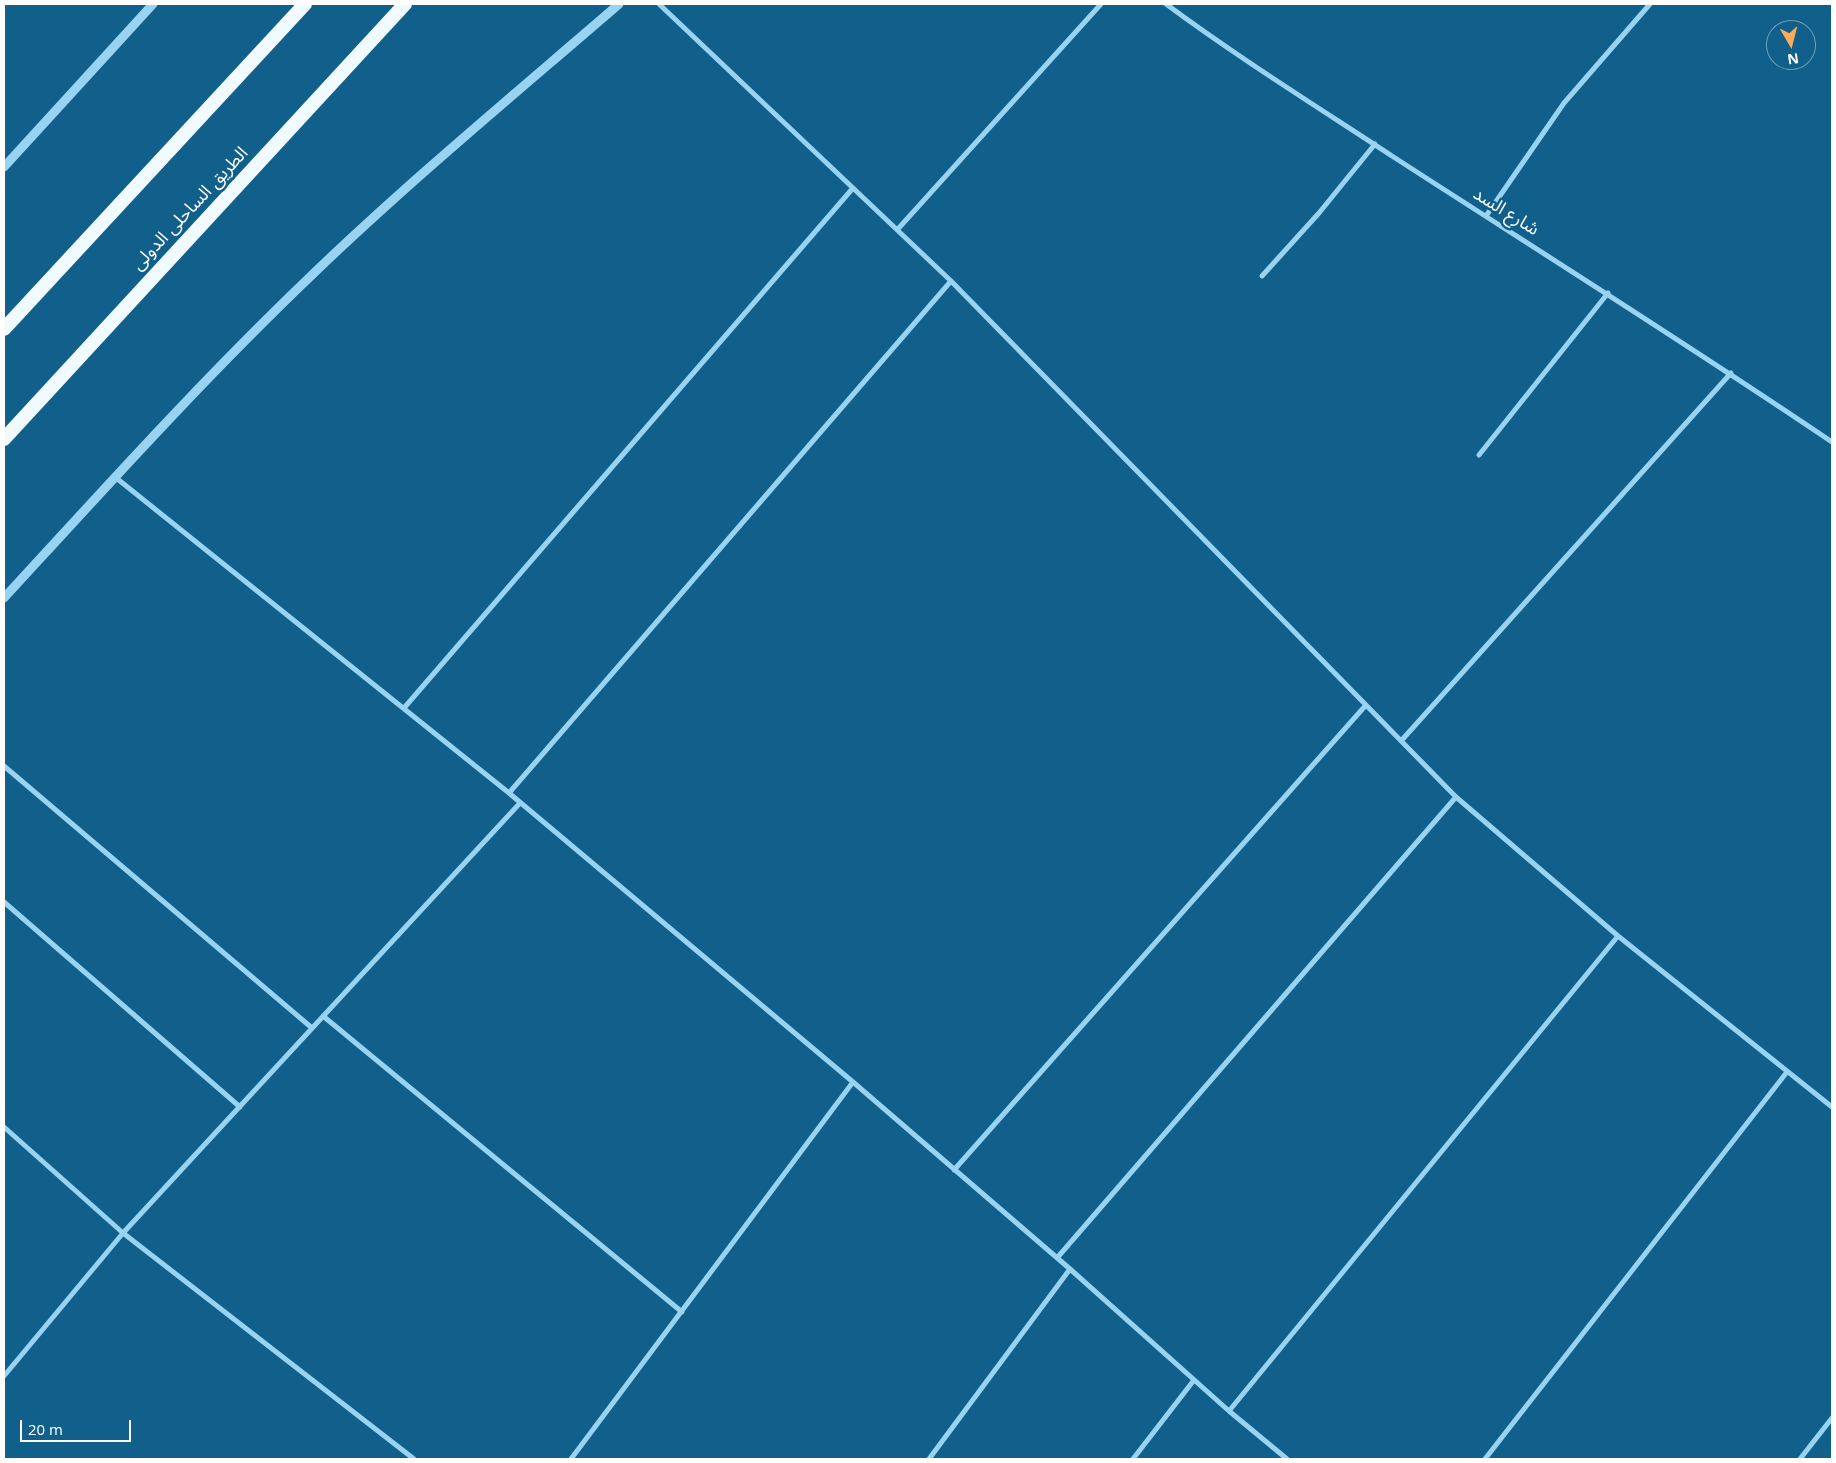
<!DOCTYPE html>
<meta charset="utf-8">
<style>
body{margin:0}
#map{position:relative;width:1836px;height:1463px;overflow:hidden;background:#11608c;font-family:"Open Sans",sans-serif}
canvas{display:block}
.frame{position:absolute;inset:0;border:5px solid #fff;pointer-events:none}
.north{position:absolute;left:1766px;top:20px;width:50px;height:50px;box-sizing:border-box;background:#11608c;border:1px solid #70a0ba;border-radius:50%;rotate:172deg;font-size:14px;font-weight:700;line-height:20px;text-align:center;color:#fff}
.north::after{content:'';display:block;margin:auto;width:18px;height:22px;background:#ffac59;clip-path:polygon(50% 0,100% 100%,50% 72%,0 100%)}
.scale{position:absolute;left:20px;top:1420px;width:111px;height:22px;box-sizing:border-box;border:2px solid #fff;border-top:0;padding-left:6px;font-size:15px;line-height:18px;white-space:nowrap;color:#fff;-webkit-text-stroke:4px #11608c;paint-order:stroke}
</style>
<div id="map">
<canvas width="1836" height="1463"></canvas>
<div class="frame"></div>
<div class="north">N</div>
<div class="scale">20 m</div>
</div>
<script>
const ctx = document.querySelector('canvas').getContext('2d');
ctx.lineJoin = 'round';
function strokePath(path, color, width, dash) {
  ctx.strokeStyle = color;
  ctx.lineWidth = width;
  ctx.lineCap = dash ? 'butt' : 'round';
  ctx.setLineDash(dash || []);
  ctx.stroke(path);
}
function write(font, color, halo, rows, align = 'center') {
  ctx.font = font + ' "Open Sans","Noto Sans Arabic",sans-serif';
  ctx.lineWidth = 5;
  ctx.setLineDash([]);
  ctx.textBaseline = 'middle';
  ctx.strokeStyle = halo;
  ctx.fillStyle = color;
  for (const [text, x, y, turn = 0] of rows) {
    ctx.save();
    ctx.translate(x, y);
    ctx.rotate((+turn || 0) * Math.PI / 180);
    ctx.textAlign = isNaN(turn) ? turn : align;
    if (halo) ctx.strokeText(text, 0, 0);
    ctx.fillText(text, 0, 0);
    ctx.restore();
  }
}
const minor = new Path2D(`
 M659,4L951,281L1456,797L1618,936L1832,1107
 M1166,4C1239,58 1316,106 1392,156C1539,251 1687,344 1832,442
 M1486,216L1564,103L1650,4
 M897,230L1101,4
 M1262,276L1319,213L1375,144
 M1479,455L1608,293
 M115,477L509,793L853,1082L1070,1269L1229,1411L1287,1459
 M404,708L853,188
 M1401,741L1731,373
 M4,766L312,1028
 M509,793L951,281
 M4,902L240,1107
 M323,1016L682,1312
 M4,1127L123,1233L414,1459
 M954,1170L1366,705
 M1057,1258L1456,797
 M4,1376L123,1233L520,803
 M1229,1411L1618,936
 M571,1459L853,1082
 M929,1459L1070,1269
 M1133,1459L1194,1380
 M1485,1459L1787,1072
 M1800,1459L1832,1418`);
const tertiary = new Path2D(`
 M4,167L153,4
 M4,598C105,488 205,377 313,274C411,180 516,93 619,4`);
const trunk = new Path2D(`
 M4,329L305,4
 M4,439L405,4`);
const streetNames = [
 ["الطريق الساحلى الدولى",190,209,-47],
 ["شارع السد",1506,212,32]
];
strokePath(minor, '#98d3f2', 5);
strokePath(tertiary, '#98d3f2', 9);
strokePath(trunk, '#f1faff', 14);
write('18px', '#fff', '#11608c', streetNames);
</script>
